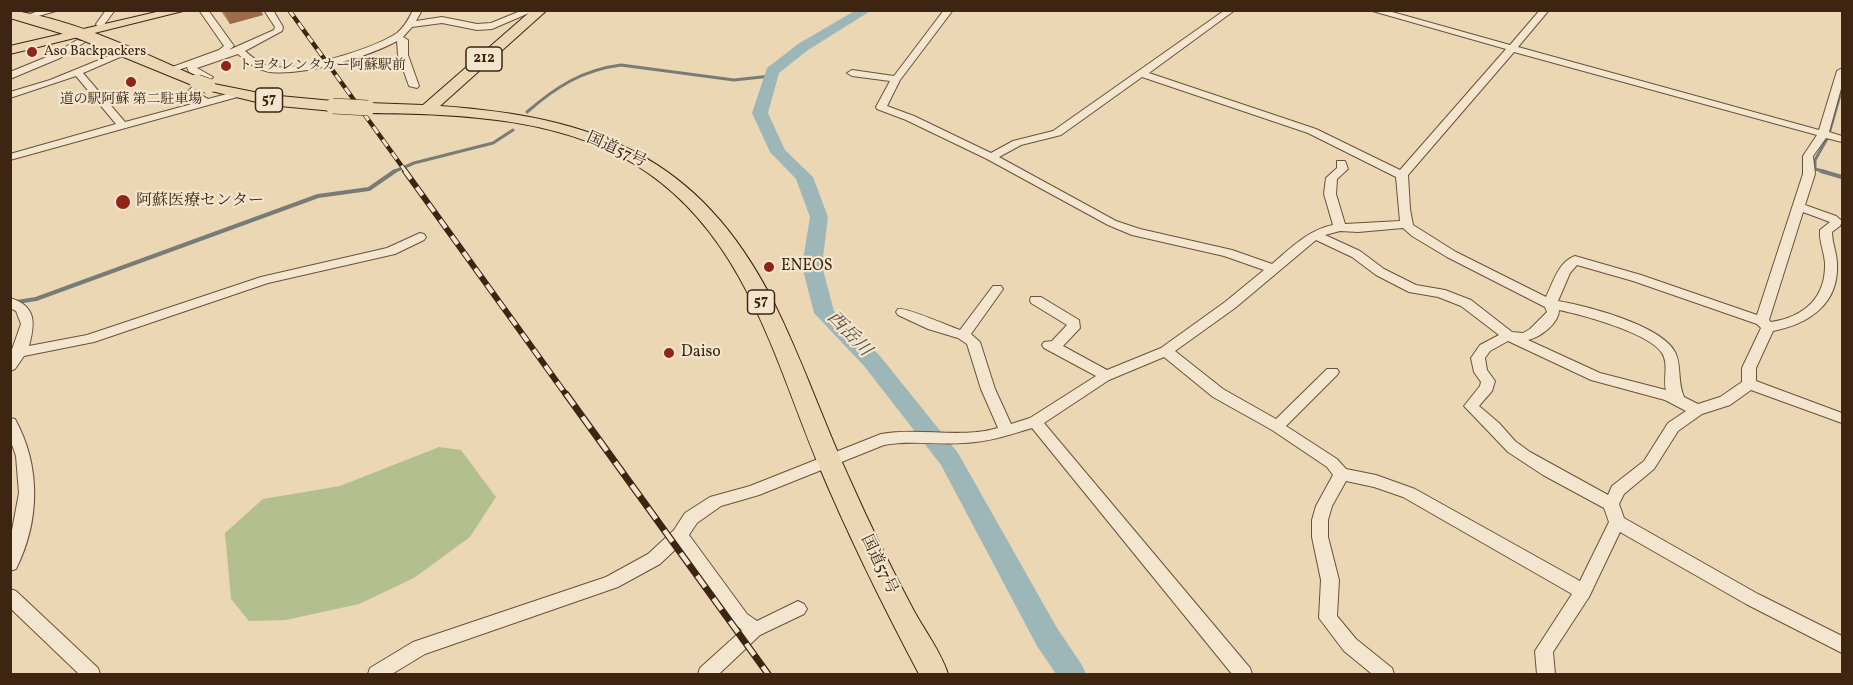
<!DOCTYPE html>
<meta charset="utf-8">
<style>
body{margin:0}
#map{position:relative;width:1853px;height:685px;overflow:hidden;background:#ecd7b4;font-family:Vollkorn,serif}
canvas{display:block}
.frame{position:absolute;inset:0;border:12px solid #3d2512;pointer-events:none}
</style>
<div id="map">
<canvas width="1853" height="685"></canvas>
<div class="frame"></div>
</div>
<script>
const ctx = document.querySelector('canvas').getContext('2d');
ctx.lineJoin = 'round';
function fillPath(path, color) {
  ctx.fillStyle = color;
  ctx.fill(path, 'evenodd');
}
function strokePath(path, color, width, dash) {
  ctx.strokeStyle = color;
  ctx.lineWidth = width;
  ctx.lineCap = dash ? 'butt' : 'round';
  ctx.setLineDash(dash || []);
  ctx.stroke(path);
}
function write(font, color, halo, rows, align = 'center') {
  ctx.font = font + ' Vollkorn,"Noto Serif JP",serif';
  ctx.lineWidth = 4.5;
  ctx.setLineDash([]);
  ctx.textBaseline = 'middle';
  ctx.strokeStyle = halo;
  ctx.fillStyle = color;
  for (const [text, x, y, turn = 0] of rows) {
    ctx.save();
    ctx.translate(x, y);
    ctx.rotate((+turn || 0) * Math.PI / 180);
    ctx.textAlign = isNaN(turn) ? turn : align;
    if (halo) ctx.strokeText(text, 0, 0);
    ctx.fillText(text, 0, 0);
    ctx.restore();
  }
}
const green = new Path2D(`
 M439,447L461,450L496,497L470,537L414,578L359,604L286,620L249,621L231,599L225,533L263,499L340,486Z`);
const streamFar1 = new Path2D(`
 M527,112C556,87 582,70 621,65L734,80L771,76
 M393,172L414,163L493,143L513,130
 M1826,172L1815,169V160L1828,137L1842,88`);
const stream = new Path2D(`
 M1821,171L1842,177
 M17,302L36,299L318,196L369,189L395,171`);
const river = new Path2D(`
 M856,10H872L808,50L779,73L768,113L785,150L813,177L828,217L822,266L834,311L880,356L958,453L1057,628L1082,665L1086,674H1056L1037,646L941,465L864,366L814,313L802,266L810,217L796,179L770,152L752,113L767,68L798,44Z`);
const minor = new Path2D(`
 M42,10H59L25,20L21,17Z
 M106,10H115L103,26H97L96,24Z
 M199,10H208L234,46L229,50L274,30L275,27L264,10H273L283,27L282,31L245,51C252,57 259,63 268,66C296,73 373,49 397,33C404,27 409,19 413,10H422L416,21L442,17L477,24L491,23L523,10H536L492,29L477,30L442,23L412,27L403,37L408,40V55L419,86L417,88L409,86L398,55L397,41C368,57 303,76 270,72C257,70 247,62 238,54L197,68L213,77L197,93L208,99L238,91L243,94L241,96L10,160V154L116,124L76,76L10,98V92L50,80L126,49L134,51L83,73L125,122L192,104L196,100L186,93L202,78L189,72L187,67L169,73L164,70L219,50L224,46Z
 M944,10H953L900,80L887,106L914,116L991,153L1013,141L1053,131L1225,10H1235L1149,73L1316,129L1400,170L1506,49L1369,10H1385L1510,45L1540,10H1549L1518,47L1819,130L1837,71L1842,68V85L1829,132L1842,136V142L1826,138L1813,156L1815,174L1805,205L1836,216L1842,221L1840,226L1832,232C1832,243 1837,253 1837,264C1839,304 1809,324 1773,331L1756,368V381L1842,413V423L1751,390L1730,405L1702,414L1678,431L1654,469L1624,494L1619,504L1624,518L1758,594L1842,636V653L1746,604L1620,532L1589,597L1553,652L1555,674H1537L1535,651L1572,594L1403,497L1374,487L1346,481L1332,506L1328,520V537L1339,580L1337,616L1356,639L1392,668L1394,674H1372L1344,651L1319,618L1321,580L1312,537V520L1316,506L1333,475L1327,467L1272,430L1213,397L1164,357L1109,380L1044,423L1250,668L1252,674H1232L1032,428C1009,435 989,442 964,443C937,445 910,440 884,445L759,495L721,506L697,523L689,535L747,614L757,621L798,601L804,604L807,609L804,614L760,635L719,674H698L700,668L742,630L735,624L679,546L660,564L618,587L425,654L392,674H368L370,668L413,642L606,577L648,554L674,530L685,513L710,497L750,486L881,434C919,427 960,439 998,428L981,389L967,344L958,338L928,329L898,315L896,312L898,309C906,307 948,326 960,330L993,286H1001L1003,289L971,334L980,342L995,389L1011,424L1030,418L1096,376L1044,348L1042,345L1044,342L1052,341L1067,325L1031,303L1030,300L1031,297H1041L1079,320L1080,328L1063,346L1107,370L1161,348L1225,302L1264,270L1224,256L1132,235L1108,225L987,159L906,120L877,109L876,107L890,81L852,76L847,73L852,70L894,76ZM1514,52L1817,135L1803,156V174L1757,315L1641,275L1575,256C1558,262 1553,283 1546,297L1456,252L1413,225L1410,209L1408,175ZM1142,77L1308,133L1396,177L1400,221L1345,224L1336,194L1337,179L1348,169L1345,161H1337V168L1326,178L1324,194L1333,225C1308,230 1291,248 1272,264L1232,250L1140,229L1116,221L999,157L1021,145L1061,135ZM1803,212L1830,222L1820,230C1819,241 1824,251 1825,263C1826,298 1804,317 1771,322L1769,320ZM1403,228L1412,236L1447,257L1545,307L1547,312L1530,329L1523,333L1512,332L1471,300L1445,290L1416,285L1384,269L1360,251L1325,235L1340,231L1358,232ZM1316,240L1352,257L1376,275L1409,292L1438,297L1461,306L1499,335L1480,345L1471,358L1474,372L1481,382L1480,386L1464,406L1508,452L1543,475L1604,508L1609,522L1580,581L1415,489L1376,475L1346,469L1337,459L1286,426L1337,375L1339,372L1337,369H1327L1276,419L1223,389L1175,351L1235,308ZM1577,265L1633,281L1757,324L1761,328L1742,368V382L1720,397L1698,404L1684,397C1677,382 1682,366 1675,352C1661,325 1587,306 1558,301L1570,273ZM1559,310C1583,315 1649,333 1662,353C1669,364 1663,379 1666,390L1600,373L1528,340C1541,337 1559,323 1559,310ZM1508,341L1591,380L1665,400L1686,411L1668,423L1644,461L1612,486L1608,495L1530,452L1515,441L1499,423L1479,406L1492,391L1495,381L1487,370L1485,358L1490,351Z
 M77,40L85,42L60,58L10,79V72L54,54Z
 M420,233L424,234L426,237L424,240L395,254L268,283L94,342L24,356L15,369L10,371V355L21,324L16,311L10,308V298C37,306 35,324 29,346L87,335L261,277L387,248Z
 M10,418L15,419C41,466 40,521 16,569L10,571V541L19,493L16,456L10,439Z
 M10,589L16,591L98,668L100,674H79L10,608Z`);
const major = new Path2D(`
 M165,10H187L10,54V46Z`);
const highway = new Path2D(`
 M10,10C77,20 141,52 202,79L204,82L269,95L333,101L341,106L333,111L269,105L203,89L201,86L192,85L77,38L10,18Z
 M532,10H547L440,106C596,117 699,156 773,301C802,359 823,421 850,480C870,525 891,568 914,611C925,631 941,652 948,674H919C883,606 849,537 819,466C775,361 747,242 648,173C569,117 461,114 368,113L360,108L368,103L423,105Z`);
const railFar2 = new Path2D(`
 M289,10L406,172`);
const railFar1 = new Path2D(`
 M405,171L567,396`);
const rail = new Path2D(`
 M566,394L768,674`);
const highwayBridge = new Path2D(`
 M197,82L208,86
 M333,106L368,108`);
const wall = new Path2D(`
 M220,10H261L263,15L230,24Z`);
const shadedWall = new Path2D(`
 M223,10H261L263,15L230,24Z`);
const markers = [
 [32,52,6,"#8f2418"],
 [226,66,6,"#8f2418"],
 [131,82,6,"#8f2418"],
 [123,202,8,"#8f2418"],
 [769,267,6,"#8f2418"],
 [669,353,6,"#8f2418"]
];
const farPoinames = [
 ["Aso Backpackers",44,52],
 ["トヨタレンタカー阿蘇駅前",238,66],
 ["道の駅阿蘇 第二駐車場",131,100,"center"]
];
const shields = [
 [484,59,36],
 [269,100,27],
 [761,302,27]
];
const shieldNames = [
 ["212",484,59],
 ["57",269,100],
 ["57",761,302]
];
const streetNames = [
 ["国道57号",616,151,24],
 ["国道57号",878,565,64]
];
const poiNames = [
 ["阿蘇医療センター",136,202],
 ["ENEOS",781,267],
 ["Daiso",681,353]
];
const waterNames = [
 ["西岳川",848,335,46]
];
fillPath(green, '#b4bf90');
strokePath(streamFar1, '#777d76', 3);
strokePath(stream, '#777d76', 4);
fillPath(river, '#9db7b8');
strokePath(minor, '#69523a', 2);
strokePath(major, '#3d2512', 2);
strokePath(highway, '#3d2512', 2);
fillPath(minor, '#f3e5ce');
fillPath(major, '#ecd7b4');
fillPath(highway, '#ecd7b4');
strokePath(railFar2, '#3d2512', 4.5);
strokePath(railFar1, '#3d2512', 6);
strokePath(rail, '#3d2512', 7);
strokePath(railFar2, '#f3e5ce', 3, [8]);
strokePath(railFar1, '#f3e5ce', 4, [10]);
strokePath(rail, '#f3e5ce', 4.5, [14]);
strokePath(highwayBridge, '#3d2512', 16, []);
strokePath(highwayBridge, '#ecd7b4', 15);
fillPath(wall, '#c1845e');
fillPath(shadedWall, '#9d6c4c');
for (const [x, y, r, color] of markers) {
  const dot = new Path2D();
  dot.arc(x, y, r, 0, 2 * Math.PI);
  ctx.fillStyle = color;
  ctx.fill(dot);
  strokePath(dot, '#f3e5ce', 2);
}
write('14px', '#3d2512', '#f3e5ce', farPoinames, 'left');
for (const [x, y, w] of shields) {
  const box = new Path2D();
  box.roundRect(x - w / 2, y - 12, w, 24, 4.5);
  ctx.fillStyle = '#f3e5ce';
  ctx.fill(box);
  strokePath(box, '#3d2512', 1.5);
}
write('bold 15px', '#3d2512', null, shieldNames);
write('16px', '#3d2512', '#f3e5ce', streetNames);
write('16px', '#3d2512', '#f3e5ce', poiNames, 'left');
write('italic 18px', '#554a3c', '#f3e5ce', waterNames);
</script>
